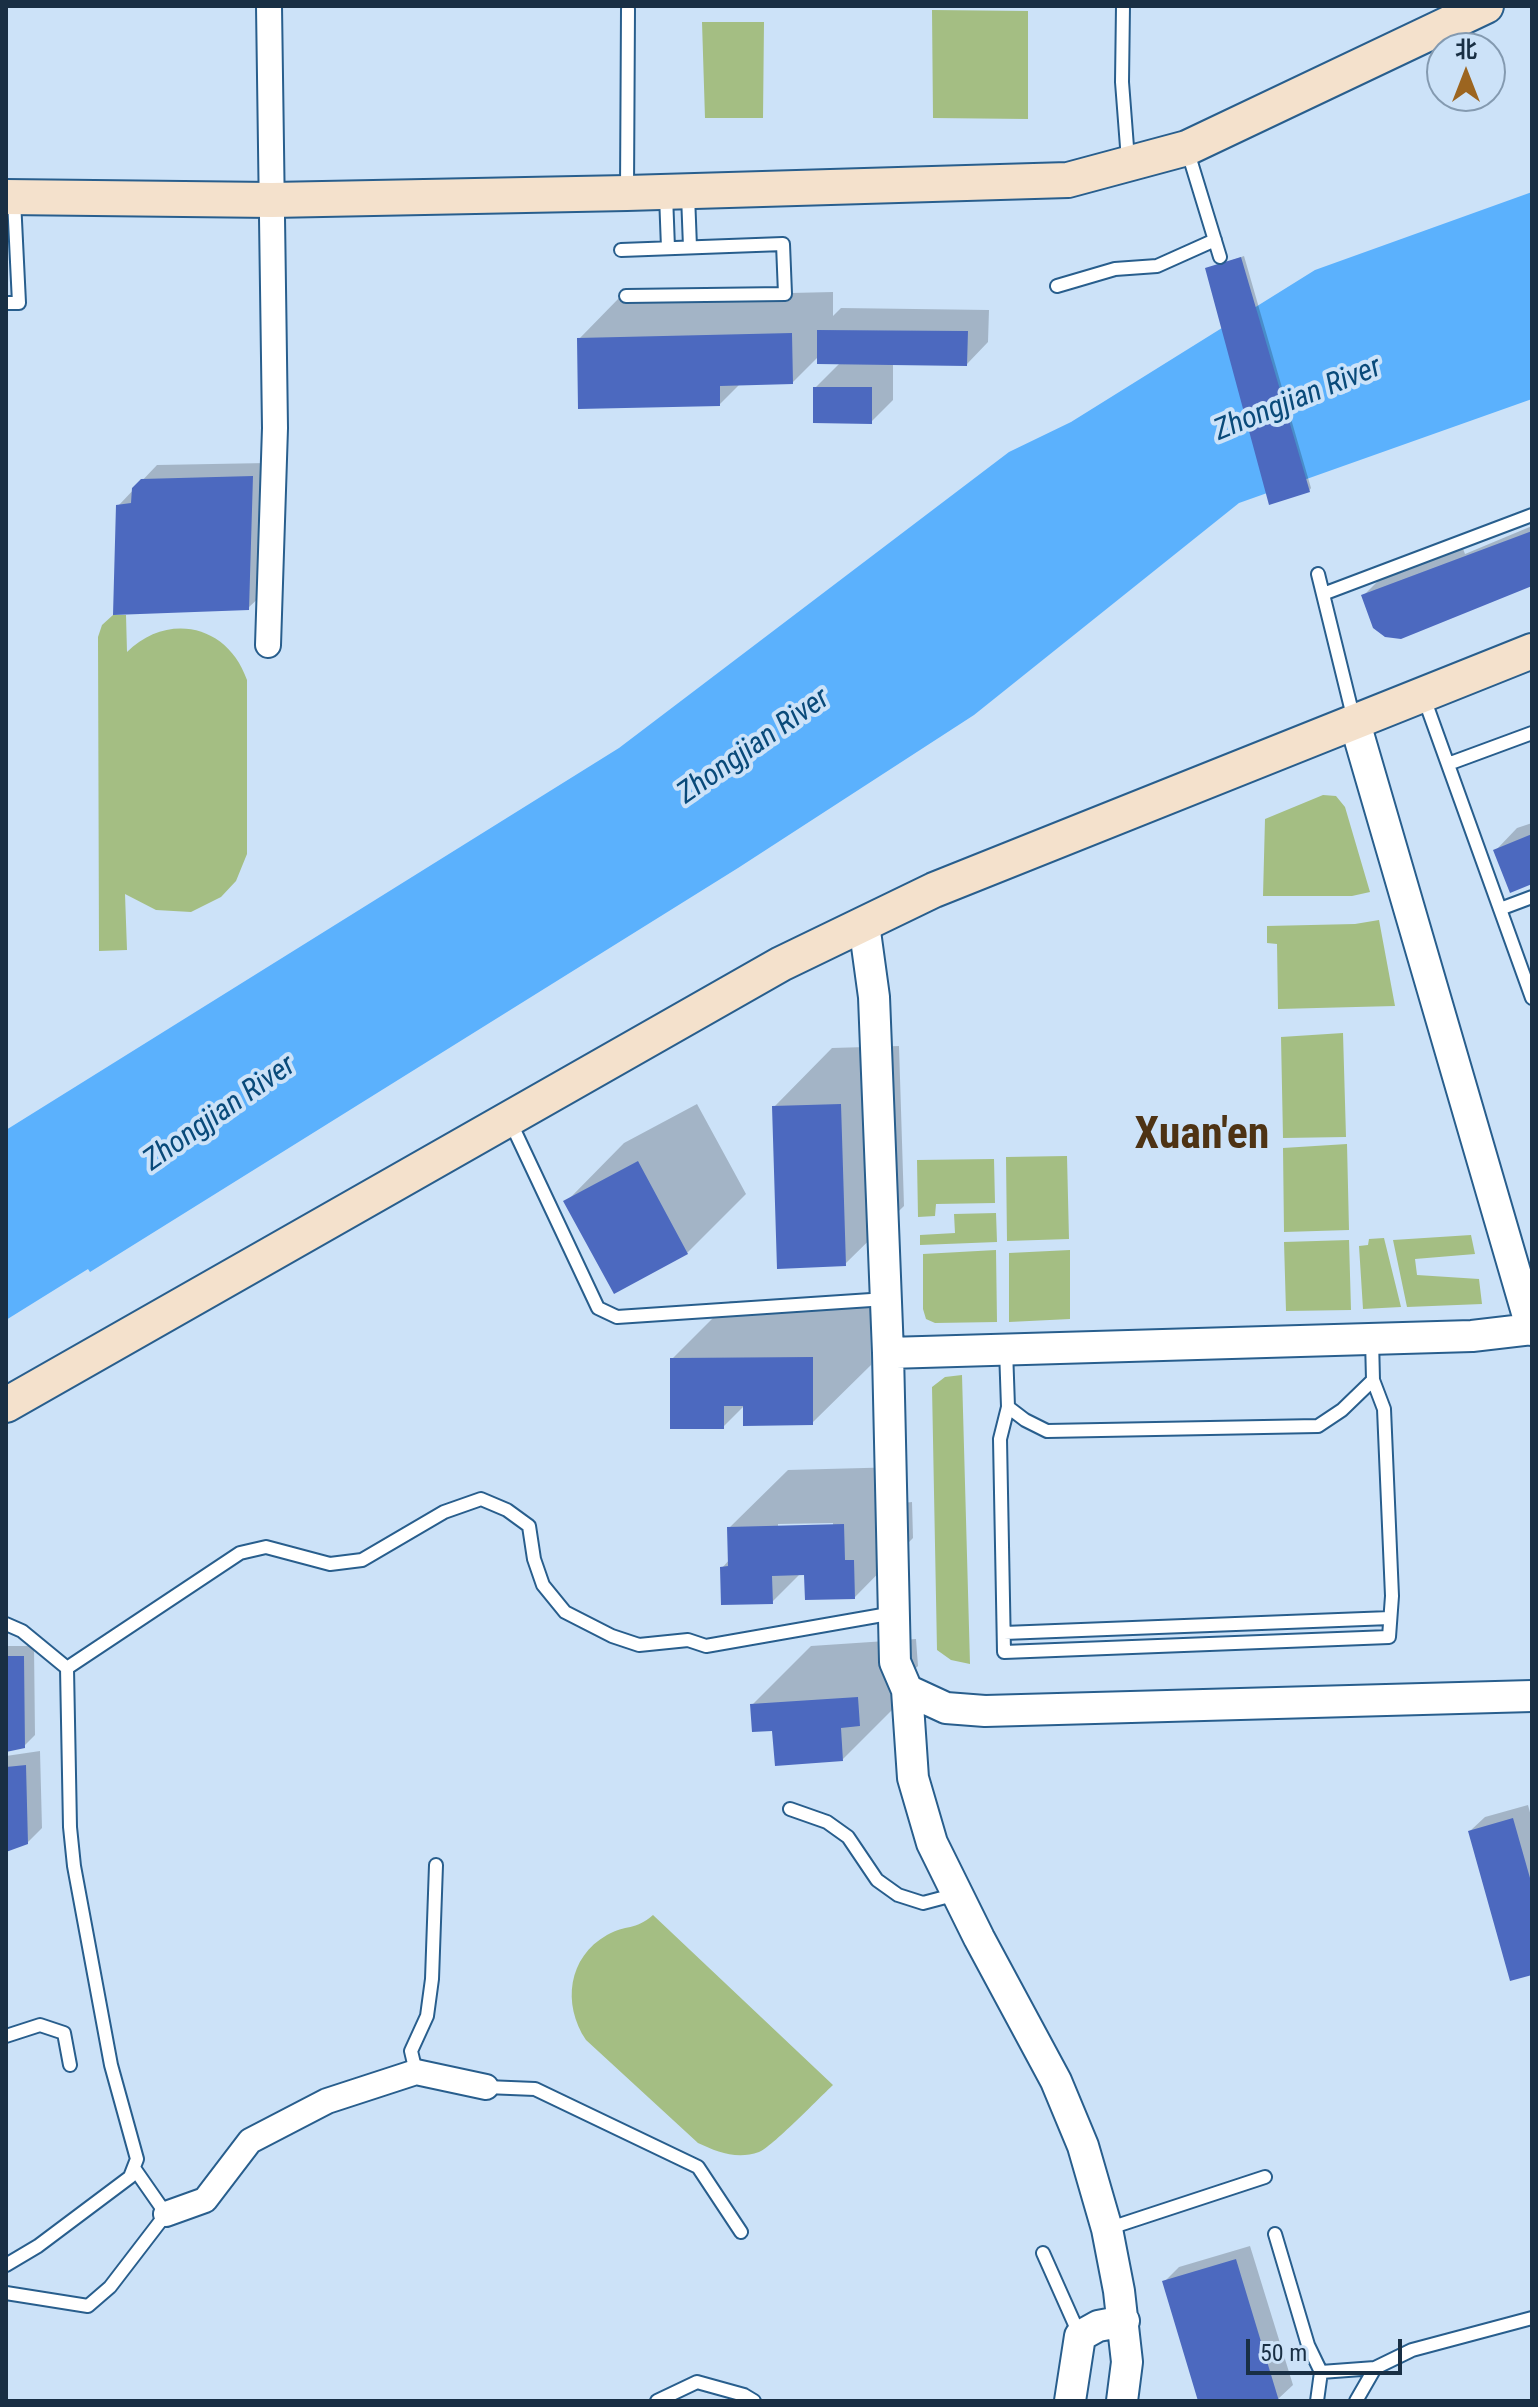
<!DOCTYPE html>
<meta charset="utf-8">
<style>
body{margin:0}
#map{position:relative;width:1538px;height:2407px;overflow:hidden;background:#cce2f8;font-family:"Roboto Condensed","Noto Sans SC",sans-serif}
canvas{display:block}
.frame{position:absolute;inset:0;border:8px solid #192f44;pointer-events:none}
.north{position:absolute;left:1426px;top:32px;width:80px;height:80px;box-sizing:border-box;background:#cce2f8;border:2px solid #849ab0;border-radius:50%;rotate:0deg;font-size:22px;font-weight:700;line-height:32px;text-align:center;color:#192f44}
.north::after{content:'';display:block;margin:auto;width:28px;height:36px;background:#9c6520;clip-path:polygon(50% 0,100% 100%,50% 72%,0 100%)}
.scale{position:absolute;left:1246px;top:2339px;width:156px;height:36px;box-sizing:border-box;border:4px solid #192f44;border-top:0;padding-left:10px;font-size:24px;line-height:28px;white-space:nowrap;color:#192f44;-webkit-text-stroke:6px #cce2f8;paint-order:stroke}
</style>
<div id="map">
<canvas width="1538" height="2407"></canvas>
<div class="frame"></div>
<div class="north">北</div>
<div class="scale">50 m</div>
</div>
<script>
const ctx = document.querySelector('canvas').getContext('2d');
ctx.lineJoin = 'round';
function fillPath(path, color) {
  ctx.fillStyle = color;
  ctx.fill(path, 'evenodd');
}
function strokePath(path, color, width, dash) {
  ctx.strokeStyle = color;
  ctx.lineWidth = width;
  ctx.lineCap = dash ? 'butt' : 'round';
  ctx.setLineDash(dash || []);
  ctx.stroke(path);
}
function write(font, color, halo, rows, align = 'center') {
  ctx.font = font + ' "Roboto Condensed",sans-serif';
  ctx.lineWidth = 8;
  ctx.setLineDash([]);
  ctx.textBaseline = 'middle';
  ctx.strokeStyle = halo;
  ctx.fillStyle = color;
  for (const [text, x, y, turn = 0] of rows) {
    ctx.save();
    ctx.translate(x, y);
    ctx.rotate((+turn || 0) * Math.PI / 180);
    ctx.textAlign = isNaN(turn) ? turn : align;
    if (halo) ctx.strokeText(text, 0, 0);
    ctx.fillText(text, 0, 0);
    ctx.restore();
  }
}
const green = new Path2D(`
 M932,10L1028,11V119L933,118Z
 M702,22H764L763,118H705Z
 M113,615H126L127,652C167,612 228,624 247,680V854L236,881L221,897L191,912L156,910L125,894L127,950L99,951L98,637L102,625Z
 M1323,795L1336,796L1345,807L1370,892L1352,896H1263L1265,819Z
 M1379,920L1395,1006L1278,1009L1277,944L1267,943V926L1355,924Z
 M1343,1033L1346,1137L1283,1138L1281,1037Z
 M1347,1144L1349,1230L1284,1232L1283,1148Z
 M1067,1156L1069,1239L1007,1241L1006,1157Z
 M994,1159L995,1203L936,1204L935,1216L918,1217L917,1160Z
 M996,1213L997,1242L920,1245V1235L955,1233L954,1214Z
 M1471,1235L1475,1254L1415,1259L1417,1275L1479,1279L1482,1304L1407,1307L1393,1240Z
 M1384,1238L1401,1307L1363,1309L1359,1246L1368,1245L1369,1239Z
 M1349,1240L1351,1310L1286,1311L1284,1242Z
 M996,1250L997,1322L935,1323L926,1319L923,1309V1254Z
 M1070,1250V1319L1009,1322V1253Z
 M962,1375L970,1664L951,1660L937,1650L932,1387L945,1377Z
 M653,1915L833,2085C820,2097 771,2148 759,2152C737,2160 717,2152 698,2143L586,2040C562,2004 568,1957 607,1935C626,1924 635,1931 653,1915Z`);
const water = new Path2D(`
 M1532,192V399L1239,503L974,715L738,868L90,1272L88,1269L6,1320V1130L619,748L1009,452L1071,422L1315,270Z`);
const shadow = new Path2D(`
 M1244,256L1311,488L1309,491L1207,269Z
 M833,292V316L841,308L989,310L988,342L967,364L893,363V400L871,422L815,388L840,363L819,356L792,383L740,384L720,404L579,339L620,297Z
 M267,463L263,594L248,608L118,506L157,465Z
 M1532,526V583L1363,596L1385,574L1462,546L1465,554Z
 M1532,823V882L1496,850L1517,828Z
 M899,1046L904,1206L845,1264L774,1107L832,1048Z
 M697,1104L746,1194L687,1253L566,1202L624,1143Z
 M870,1299L871,1365L812,1423L745,1405L723,1427L672,1359L730,1301Z
 M902,1467L903,1503L912,1502L913,1538L855,1597L801,1573L772,1602L722,1568L730,1559L729,1528L788,1470ZM833,1523V1527L778,1528V1524Z
 M916,1639L918,1666L900,1683L901,1701L843,1759L752,1705L811,1646Z
 M6,1646H34L35,1735L24,1746L6,1750Z
 M40,1751L42,1828L27,1843L6,1850V1756Z
 M1528,1805L1532,1820V1973L1470,1831L1485,1817Z
 M1250,2246L1293,2385L1278,2399L1272,2401H1200L1164,2282L1179,2267Z`);
const building = new Path2D(`
 M1241,257L1310,492L1269,505L1205,268Z
 M817,330L968,331L967,366L817,364Z
 M792,333L793,384L720,386V406L578,409L577,338Z
 M813,387H872V424L813,423Z
 M253,476L249,610L113,615L116,505L131,503L132,488L141,479Z
 M1532,531V586L1401,639L1385,637L1373,628L1361,595Z
 M1532,834V884L1510,893L1493,850Z
 M841,1104L846,1266L777,1269L772,1106Z
 M638,1161L688,1254L614,1294L563,1201Z
 M813,1357V1425L743,1426V1406H724V1429H670V1358Z
 M844,1524L845,1560H854L855,1599L805,1600L804,1575L772,1576L773,1604L721,1605L720,1567L728,1566L727,1527Z
 M6,1656H24L25,1748L6,1752Z
 M858,1697L860,1726L841,1728L843,1761L775,1766L772,1731L752,1732L750,1704Z
 M26,1765L28,1844L6,1852V1767Z
 M1513,1818L1532,1885V1975L1510,1981L1468,1831Z
 M1236,2259L1279,2401H1198L1162,2281Z`);
const service = new Path2D(`
 M1123,6L1122,82L1128,160
 M1187,149L1220,257
 M627,190L628,9
 M666,195L668,248
 M688,195L690,247
 M621,250L783,244L785,294L626,296
 M1057,286L1115,269L1157,266L1215,240
 M6,303H19L14,200
 M1318,574L1354,720
 M1323,594L1532,515
 M1424,698L1532,998
 M1448,764L1532,733
 M1500,909L1532,897
 M510,1121L598,1308L617,1317L886,1299
 M1006,1349L1008,1407L1000,1439L1004,1652L1389,1637L1392,1596L1384,1409L1373,1380L1372,1339
 M1008,1407L1025,1420L1047,1431L1318,1426L1342,1410L1373,1380
 M6,1624L22,1631L67,1668L70,1827L74,1866L111,2065L137,2159L130,2177L38,2246L6,2265
 M1004,1633L1390,1618
 M67,1668L240,1553L266,1547L330,1564L362,1560L444,1512L481,1499L507,1510L529,1526L534,1559L543,1585L565,1612L612,1636L639,1645L688,1640L706,1646L894,1613
 M790,1809L827,1822L848,1837L877,1880L898,1895L923,1903L957,1894
 M6,2036L40,2025L64,2033L70,2065
 M416,2072L411,2051L427,2016L432,1979L436,1865
 M486,2087L535,2089L698,2167L741,2232
 M1107,2229L1265,2177
 M1275,2234L1308,2345L1321,2372
 M1043,2253L1080,2336
 M6,2293L88,2306L110,2287L166,2214L134,2168
 M657,2401L697,2382L744,2395L754,2401
 M1317,2401L1321,2372L1375,2368
 M1356,2401L1375,2368L1412,2350L1532,2318`);
const minor = new Path2D(`
 M268,645L275,428L269,6
 M166,2214L205,2200L250,2141L327,2101L416,2072L486,2087`);
const tertiary = new Path2D(`
 M1355,723L1532,1330
 M864,924L874,997L888,1353L895,1662L907,1690L946,1708L985,1711L1532,1696
 M888,1353L1472,1336L1532,1329
 M907,1690L913,1778L932,1843L979,1938L1056,2081L1083,2146L1107,2229L1119,2291L1127,2362L1122,2401
 M1070,2401L1080,2336L1098,2326L1124,2321`);
const secondary = new Path2D(`
 M6,197L272,200L627,193L1068,180L1187,148L1486,6
 M6,1405L781,964L934,890L1532,651`);
const waterNames = [
 ["Zhongjian River",1298,400,-22],
 ["Zhongjian River",754,747,-35],
 ["Zhongjian River",220,1114,-35]
];
const townNames = [
 ["Xuan'en",1202,1137]
];
fillPath(green, '#a4be83');
fillPath(water, '#5bb1fd');
fillPath(shadow, '#0003');
fillPath(building, '#4c69bf');
strokePath(service, '#285e8d', 16);
strokePath(minor, '#285e8d', 28);
strokePath(tertiary, '#285e8d', 34);
strokePath(secondary, '#285e8d', 38);
strokePath(service, '#fff', 12);
strokePath(minor, '#fff', 24);
strokePath(tertiary, '#fff', 30);
strokePath(secondary, '#f4e1cc', 34);
write('italic 30px', '#094a7a', '#cce2f8', waterNames);
write('bold 44px', '#4e3314', '#cce2f8', townNames);
</script>
